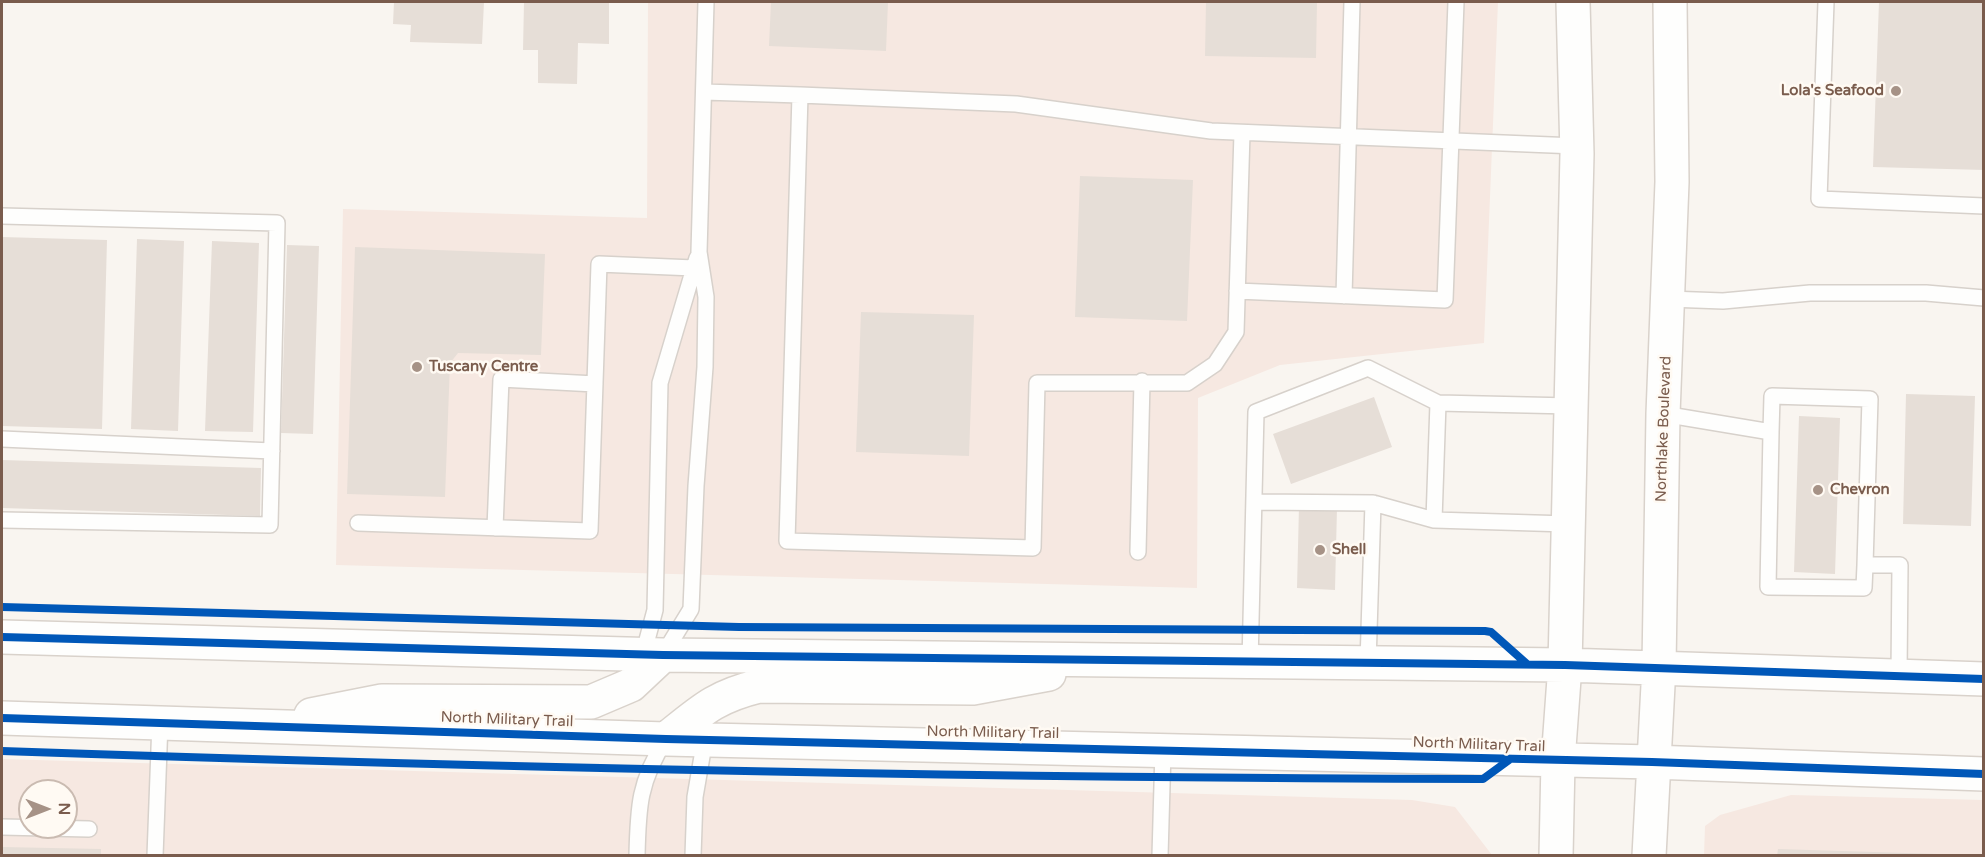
<!DOCTYPE html>
<style>
body{margin:0}
#map{position:relative;width:1985px;height:857px;overflow:hidden;background:#f9f5f0;font-family:"Varela Round",sans-serif}
canvas{display:block}
.frame{position:absolute;inset:0;border:3px solid #7a5c4d;pointer-events:none}
.north{position:absolute;left:18px;top:779px;width:60px;height:60px;box-sizing:border-box;background:#fffaf3;border:2px solid #cabbb1;border-radius:50%;rotate:90deg;font-size:16px;font-weight:700;line-height:24px;text-align:center;color:#7a5c4d}
.north::after{content:'';display:block;margin:auto;width:21px;height:27px;background:#a69286;clip-path:polygon(50% 0,100% 100%,50% 72%,0 100%)}
</style>
<div id="map">
<canvas width="1985" height="857"></canvas>
<div class="frame"></div>
<div class="north">N</div>
</div>
<script>
const ctx = document.querySelector('canvas').getContext('2d');
ctx.lineJoin = 'round';
function fillPath(path, color) {
  ctx.fillStyle = color;
  ctx.fill(path, 'evenodd');
}
function strokePath(path, color, width, dash) {
  ctx.strokeStyle = color;
  ctx.lineWidth = width;
  ctx.lineCap = dash ? 'butt' : 'round';
  ctx.setLineDash(dash || []);
  ctx.stroke(path);
}
function write(font, color, halo, rows, align = 'center') {
  ctx.font = font + ' "Varela Round",sans-serif';
  ctx.lineWidth = 5;
  ctx.setLineDash([]);
  ctx.textBaseline = 'middle';
  ctx.strokeStyle = halo;
  ctx.fillStyle = color;
  for (const [text, x, y, turn = 0] of rows) {
    ctx.save();
    ctx.translate(x, y);
    ctx.rotate((+turn || 0) * Math.PI / 180);
    ctx.textAlign = isNaN(turn) ? turn : align;
    if (halo) ctx.strokeText(text, 0, 0);
    ctx.fillText(text, 0, 0);
    ctx.restore();
  }
}
const commercial = new Path2D(`
 M648,2H1498L1484,343L1280,365L1198,398L1197,588L336,565L343,209L647,218Z
 M2,759L1412,800L1455,807L1492,855L2,856ZM30,791H66V827H30Z
 M1791,795L1983,800V855L1704,856L1705,826L1720,815Z`);
const building = new Path2D(`
 M394,2H484L482,44L410,42L411,25L393,24Z
 M524,2H609V44L578,43L577,84L538,83V50H523Z
 M771,2H888L886,51L769,46Z
 M1206,2H1317L1316,58L1205,56Z
 M1879,2H1984V170L1873,167Z
 M1080,176L1193,180L1187,321L1075,317Z
 M2,237L107,240L102,429L2,426Z
 M137,239L184,241L178,431L131,429Z
 M212,241L259,243L253,432L205,431Z
 M287,245L319,246L313,434L281,433Z
 M355,247L545,254L541,355L458,353L450,363L445,497L347,494Z
 M861,312L974,315L969,456L856,452Z
 M1906,394L1975,396L1971,526L1903,524Z
 M1374,397L1392,447L1291,484L1273,434Z
 M1799,416L1840,418L1835,574L1794,572Z
 M2,460L261,468L260,516L2,508Z
 M1299,506L1337,508L1335,590L1297,588Z
 M2,847L101,849V856H2Z
 M1778,849L1938,854V856H1777Z`);
const lane = new Path2D(`
 M1826,2L1819,199L1984,206
 M704,92L800,95
 M1242,133L1236,332L1215,364L1187,383H1037L1033,548L787,541L800,95L1016,104L1211,131L1576,146
 M2,216L277,223L270,525L2,520
 M1237,291L1445,300L1456,2
 M1344,296L1352,2
 M1669,299L1723,301L1810,293H1926L1984,298
 M1663,414L1771,432L1772,396L1870,399L1865,565H1900L1899,675
 M1771,432L1768,587L1864,588L1865,565
 M2,439L272,451
 M1255,502L1373,503L1368,663
 M1373,503L1434,520
 M358,523L590,531L599,264L694,268
 M1568,524L1434,520L1438,403L1571,406
 M495,528L501,379L595,384
 M1138,552L1142,381
 M643,655L655,610L660,383L697,258
 M663,655L691,609L696,486L705,367L706,297L699,252L706,2
 M1250,662L1256,412L1368,368L1438,403
 M2,827L89,829
 M155,856L160,722
 M637,856C638,807 639,781 666,739
 M693,856L695,797L705,739
 M1160,856L1163,750`);
const secondary = new Path2D(`
 M2,637L663,655L1565,665L1984,679
 M311,715L382,701L591,702L631,685L663,655
 M2,718L666,739L1652,762L1984,774
 M666,739C701,711 714,697 759,686L973,688L1049,674
 M1556,856L1558,761L1565,665L1577,154L1573,2
 M1649,856L1659,666L1663,414L1672,182L1670,2`);
const cycleway = new Path2D(`
 M2,607L739,627L1485,631L1491,632L1527,664
 M2,637L663,655L1565,665L1984,679
 M2,718L666,739L1652,762L1984,774
 M2,751C495,768 989,778 1483,779L1509,760`);
const markers = [
 [1896,91,6,"#a69286"],
 [417,367,6,"#a69286"],
 [1818,490,6,"#a69286"],
 [1320,550,6,"#a69286"]
];
const poiNames = [
 ["Lola's Seafood",1884,91,"right"],
 ["Tuscany Centre",429,367],
 ["Chevron",1830,490],
 ["Shell",1332,550]
];
const streetNames = [
 ["Northlake Boulevard",1664,429,-88],
 ["North Military Trail",507,720,2],
 ["North Military Trail",993,733,1],
 ["North Military Trail",1479,745,2]
];
fillPath(commercial, '#f6e8e1');
fillPath(building, '#e6ded7');
strokePath(lane, '#d7d1cb', 18);
strokePath(secondary, '#d9d2cb', 36);
strokePath(lane, '#fefefd', 15);
strokePath(secondary, '#fefefd', 33);
strokePath(cycleway, '#0057b8', 8);
for (const [x, y, r, color] of markers) {
  const dot = new Path2D();
  dot.arc(x, y, r, 0, 2 * Math.PI);
  ctx.fillStyle = color;
  ctx.fill(dot);
  strokePath(dot, '#fffaf3', 2);
}
write('bold 15px', '#7a5c4d', '#fffaf3', poiNames, 'left');
write('15px', '#7a5c4d', '#fffaf3', streetNames);
</script>
